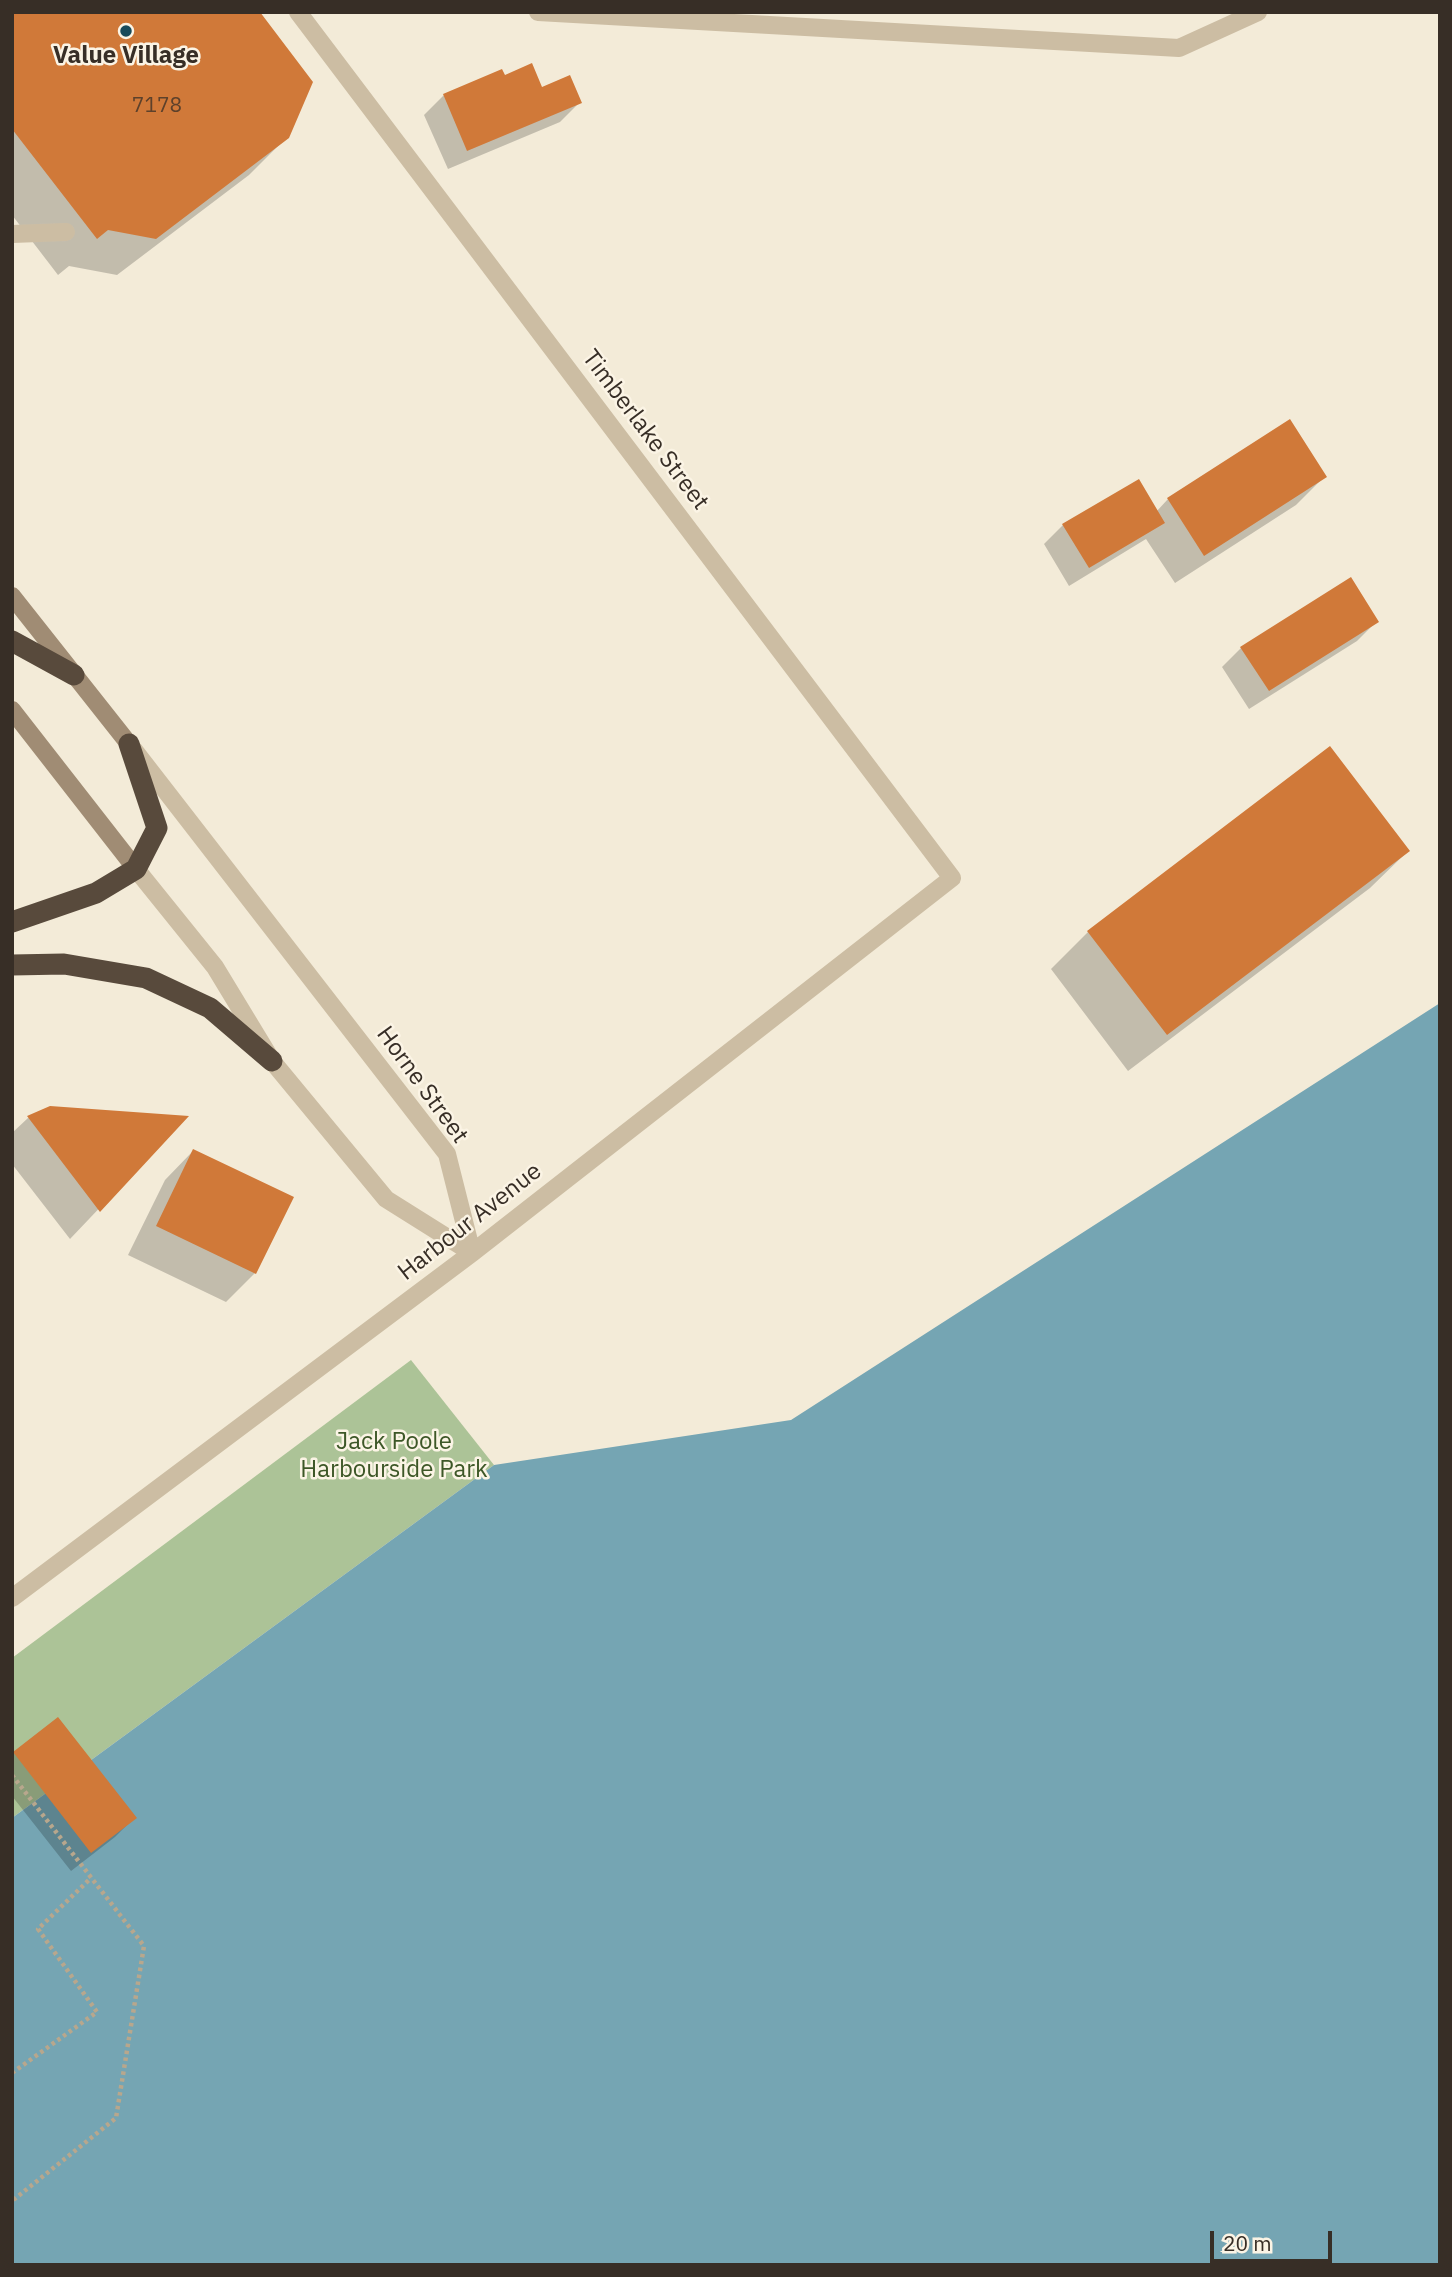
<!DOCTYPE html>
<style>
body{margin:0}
#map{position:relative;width:1452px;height:2277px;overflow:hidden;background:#f3ebd8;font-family:"IBM Plex Sans",sans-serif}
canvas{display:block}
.frame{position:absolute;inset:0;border:14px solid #372e26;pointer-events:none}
.scale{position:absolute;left:1210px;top:2231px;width:122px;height:32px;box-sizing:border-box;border:4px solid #372e26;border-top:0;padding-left:9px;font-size:21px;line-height:24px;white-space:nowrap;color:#372e26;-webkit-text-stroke:5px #fbf4e5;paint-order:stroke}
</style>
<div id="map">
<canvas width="1452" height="2277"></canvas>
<div class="frame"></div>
<div class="scale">20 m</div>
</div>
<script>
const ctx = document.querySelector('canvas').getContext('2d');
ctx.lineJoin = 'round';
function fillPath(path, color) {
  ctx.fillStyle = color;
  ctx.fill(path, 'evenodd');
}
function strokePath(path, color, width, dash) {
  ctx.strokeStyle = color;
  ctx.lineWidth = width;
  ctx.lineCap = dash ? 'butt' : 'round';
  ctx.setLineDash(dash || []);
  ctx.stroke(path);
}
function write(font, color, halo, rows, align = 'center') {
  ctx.font = font + ' "IBM Plex Sans",sans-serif';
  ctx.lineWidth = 5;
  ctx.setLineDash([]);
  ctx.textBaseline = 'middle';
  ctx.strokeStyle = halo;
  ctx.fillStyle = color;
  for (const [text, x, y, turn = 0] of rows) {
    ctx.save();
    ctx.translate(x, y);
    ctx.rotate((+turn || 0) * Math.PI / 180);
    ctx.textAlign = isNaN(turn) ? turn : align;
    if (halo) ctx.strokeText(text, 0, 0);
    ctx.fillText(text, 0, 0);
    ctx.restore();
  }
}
const green = new Path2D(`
 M411,1360L494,1465L12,1818V1658Z`);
const water = new Path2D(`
 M1440,1003V2265H12V1818L494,1465L791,1420Z`);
const shadow = new Path2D(`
 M12,12L287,137L249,175L117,275L69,266L58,275L12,215Z
 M504,77L580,102L560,122L448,169L424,115L444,95Z
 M1325,476L1296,505L1175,583L1146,539L1069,586L1044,544L1063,525L1156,512L1168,499Z
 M1377,621L1357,641L1249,709L1222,667L1241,648Z
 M1408,851L1370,888L1128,1071L1051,969L1088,932Z
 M50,1108L186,1117L70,1239L12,1164V1133L28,1118Z
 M193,1151L255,1273L226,1302L128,1255L165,1180Z
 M58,1719L134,1818L115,1837L71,1871L12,1796V1755Z`);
const building = new Path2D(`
 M12,12H260L313,82L289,138L156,239L108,230L97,239L12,129Z
 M532,63L542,87L570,75L582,103L467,151L443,94L502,69L505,75Z
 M1290,419L1327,477L1204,556L1167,498Z
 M1139,479L1165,523L1089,568L1062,524Z
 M1351,577L1379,622L1269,691L1240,647Z
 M1330,746L1410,851L1167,1035L1087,931Z
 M50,1106L189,1116L100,1212L27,1116Z
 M193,1149L294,1197L256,1274L156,1226Z
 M58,1717L137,1818L91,1853L13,1752Z`);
const path = new Path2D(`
 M12,1775L144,1946L116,2118L12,2201
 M12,2073L97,2012L38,1929L91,1878`);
const lane = new Path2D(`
 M12,234L66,232`);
const street = new Path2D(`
 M538,12L1179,48L1258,12
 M134,750L447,1154L472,1253
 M136,869L215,967L272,1061L386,1199L472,1253
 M12,1598L472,1253L952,878L298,12`);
const secondary = new Path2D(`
 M12,596L129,744
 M12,710L136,869`);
const highway = new Path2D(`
 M12,641L74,675
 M12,922L96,893L136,869L157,828L129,744
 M12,965L64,964L146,978L210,1008L272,1061`);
const markers = [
 [126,31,7,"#184b5b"]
];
const numberNames = [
 ["7178",157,106]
];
const poiNames = [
 ["Value Village",126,56]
];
const streetNames = [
 ["Timberlake Street",645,430,53],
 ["Horne Street",422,1085,54],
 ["Harbour Avenue",470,1222,-38]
];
const parkNames = [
 ["Jack Poole",394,1442],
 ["Harbourside Park",394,1470]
];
fillPath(green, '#acc397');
fillPath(water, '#75a5b3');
fillPath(shadow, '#0003');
fillPath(building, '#d07939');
strokePath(path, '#b8a78d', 4.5, [3.5, 3.5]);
strokePath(lane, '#ccbda3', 18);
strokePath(street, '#ccbda3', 18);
strokePath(secondary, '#a08c74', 18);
strokePath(highway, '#584a3c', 21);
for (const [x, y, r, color] of markers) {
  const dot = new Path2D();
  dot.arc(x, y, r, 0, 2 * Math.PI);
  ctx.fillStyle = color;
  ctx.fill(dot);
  strokePath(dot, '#fbf4e5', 2.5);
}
write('21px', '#5d412b', null, numberNames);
write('bold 24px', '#372e26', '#fbf4e5', poiNames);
write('24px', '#372e26', '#fbf4e5', streetNames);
write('24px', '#3d5727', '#fbf4e5', parkNames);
</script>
